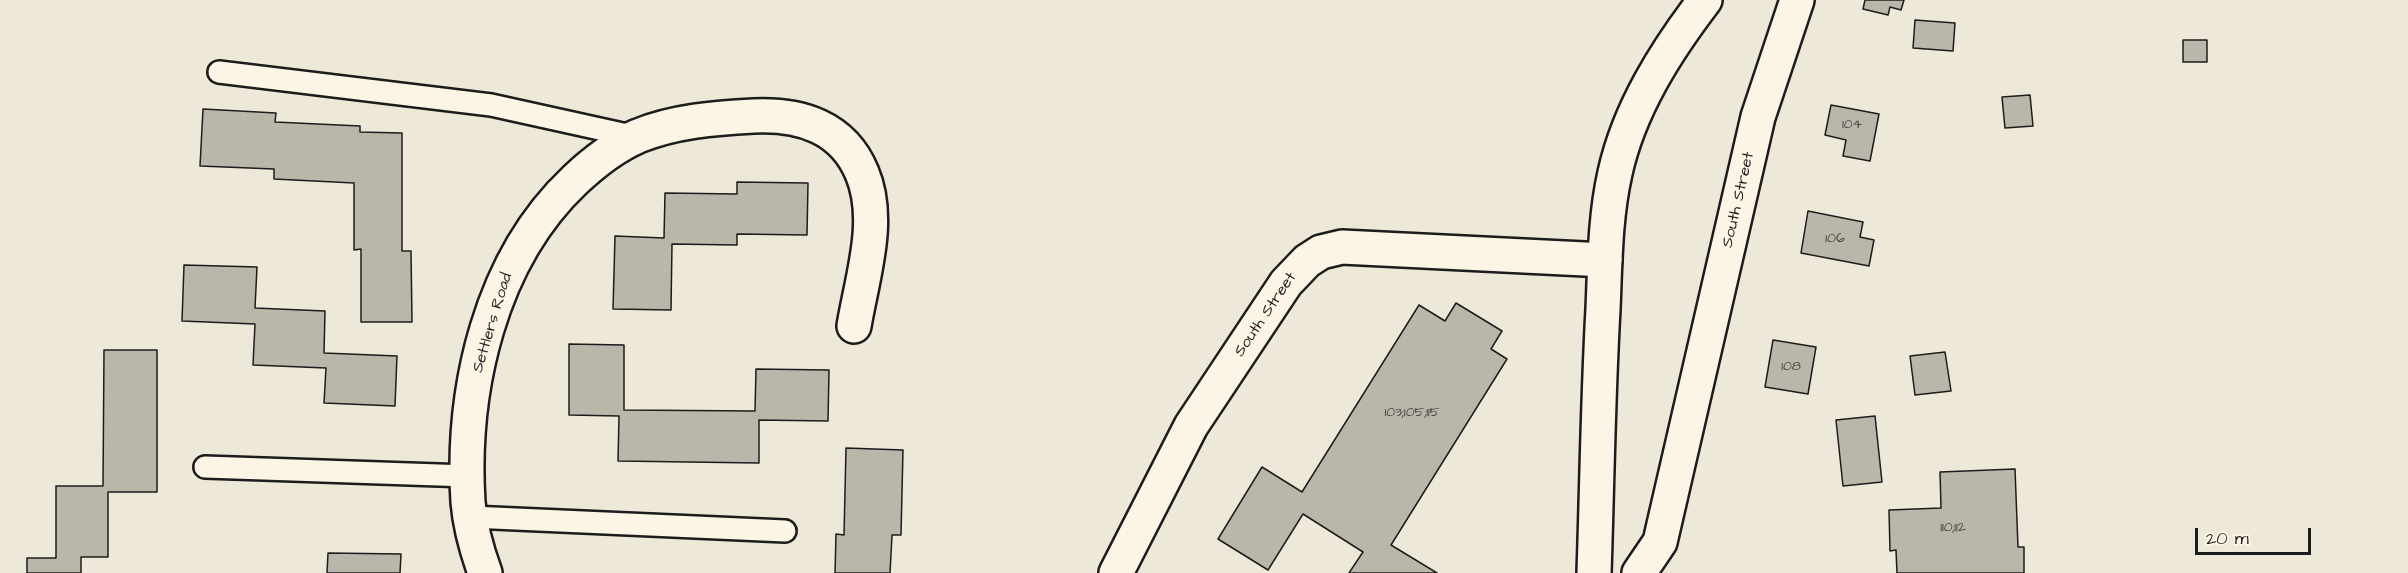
<!DOCTYPE html>
<style>
body{margin:0}
#map{position:relative;width:2408px;height:573px;overflow:hidden;background:#eee8d9;font-family:"Architects Daughter",sans-serif}
canvas{display:block}
.scale{position:absolute;left:2195px;top:528px;width:116px;height:27px;box-sizing:border-box;border:3px solid #1c1c1c;border-top:0;padding-left:8px;font-size:18px;line-height:21px;white-space:nowrap;color:#1c1c1c;-webkit-text-stroke:4px #fcf5e5;paint-order:stroke}
</style>
<div id="map">
<canvas width="2408" height="573"></canvas>
<div class="scale">20 m</div>
</div>
<script>
const ctx = document.querySelector('canvas').getContext('2d');
ctx.lineJoin = 'round';
function fillPath(path, color) {
  ctx.fillStyle = color;
  ctx.fill(path, 'evenodd');
}
function strokePath(path, color, width, dash) {
  ctx.strokeStyle = color;
  ctx.lineWidth = width;
  ctx.lineCap = dash ? 'butt' : 'round';
  ctx.setLineDash(dash || []);
  ctx.stroke(path);
}
function write(font, color, halo, rows, align = 'center') {
  ctx.font = font + ' "Architects Daughter",sans-serif';
  ctx.lineWidth = 4.5;
  ctx.setLineDash([]);
  ctx.textBaseline = 'middle';
  ctx.strokeStyle = halo;
  ctx.fillStyle = color;
  for (const [text, x, y, turn = 0] of rows) {
    ctx.save();
    ctx.translate(x, y);
    ctx.rotate((+turn || 0) * Math.PI / 180);
    ctx.textAlign = isNaN(turn) ? turn : align;
    if (halo) ctx.strokeText(text, 0, 0);
    ctx.fillText(text, 0, 0);
    ctx.restore();
  }
}
const building = new Path2D(`
 M1865,0H1904L1901,10L1890,7L1888,15L1863,9Z
 M1915,20L1955,23L1953,51L1913,48Z
 M2183,40H2207V62H2183Z
 M2030,95L2033,126L2005,128L2002,97Z
 M1831,105L1879,114L1870,161L1843,156L1846,140L1825,135Z
 M203,109L276,113L275,122L360,126V132L402,133V251H411L412,322H361V249L354,250V183L274,179V169L200,166Z
 M737,182L808,183L807,235L737,234V245L672,244L671,310L613,309L615,236L664,238L665,193L737,194Z
 M1808,211L1863,222L1860,237L1874,240L1869,266L1801,253Z
 M184,265L257,267L255,308L325,311L324,353L397,356L395,406L324,403L326,368L253,365L255,324L182,321Z
 M1456,303L1502,331L1491,349L1507,359L1391,545L1437,573H1349L1363,552L1303,514L1268,570L1218,539L1262,467L1302,492L1419,305L1445,321Z
 M1773,340L1816,347L1808,394L1765,387Z
 M569,344L624,345V410L755,411L756,369L829,370L828,421L759,420V463L618,461L619,416L569,415Z
 M104,350H157V492H108V557H81V573H27V558H56V486H103Z
 M1945,352L1951,391L1915,395L1910,356Z
 M1875,416L1882,482L1843,486L1836,420Z
 M846,448L903,450L901,535H892L890,573H835L836,534L844,535Z
 M2015,469L2018,547H2024V573H1897L1896,550L1890,551L1889,510L1941,508L1940,472Z
 M328,553L401,554L400,573H327Z`);
const service = new Path2D(`
 M219,72L491,105L636,137
 M205,467L468,476
 M471,517L785,531`);
const minor = new Path2D(`
 M485,573C477,551 470,526 468,502C461,389 490,260 575,180C593,163 615,146 638,136C675,121 715,118 754,116C801,114 843,127 862,173C882,220 862,278 854,326
 M1116,573L1191,426L1286,283L1307,261L1321,252L1342,247L1605,260
 M1639,573L1660,542L1758,117L1797,0`);
const tertiary = new Path2D(`
 M1594,573C1597,485 1598,397 1603,309C1605,263 1605,217 1615,173C1629,109 1666,51 1705,0`);
const numberNames = [
 ["104",1852,125],
 ["106",1835,239],
 ["108",1791,367],
 ["103;105;115",1412,413],
 ["110;112",1953,528]
];
const streetNames = [
 ["South Street",1739,200,-77],
 ["South Street",1266,315,-56],
 ["Settlers Road",493,323,-73]
];
fillPath(building, '#bab6aa');
strokePath(building, '#1c1c1c', 1.5);
strokePath(service, '#1c1c1c', 26);
strokePath(minor, '#1c1c1c', 38);
strokePath(tertiary, '#1c1c1c', 38);
strokePath(service, '#fcf5e5', 21);
strokePath(minor, '#fcf5e5', 33);
strokePath(tertiary, '#fcf5e5', 33);
write('14px', '#444240', null, numberNames);
write('16px', '#1c1c1c', '#fcf5e5', streetNames);
</script>
